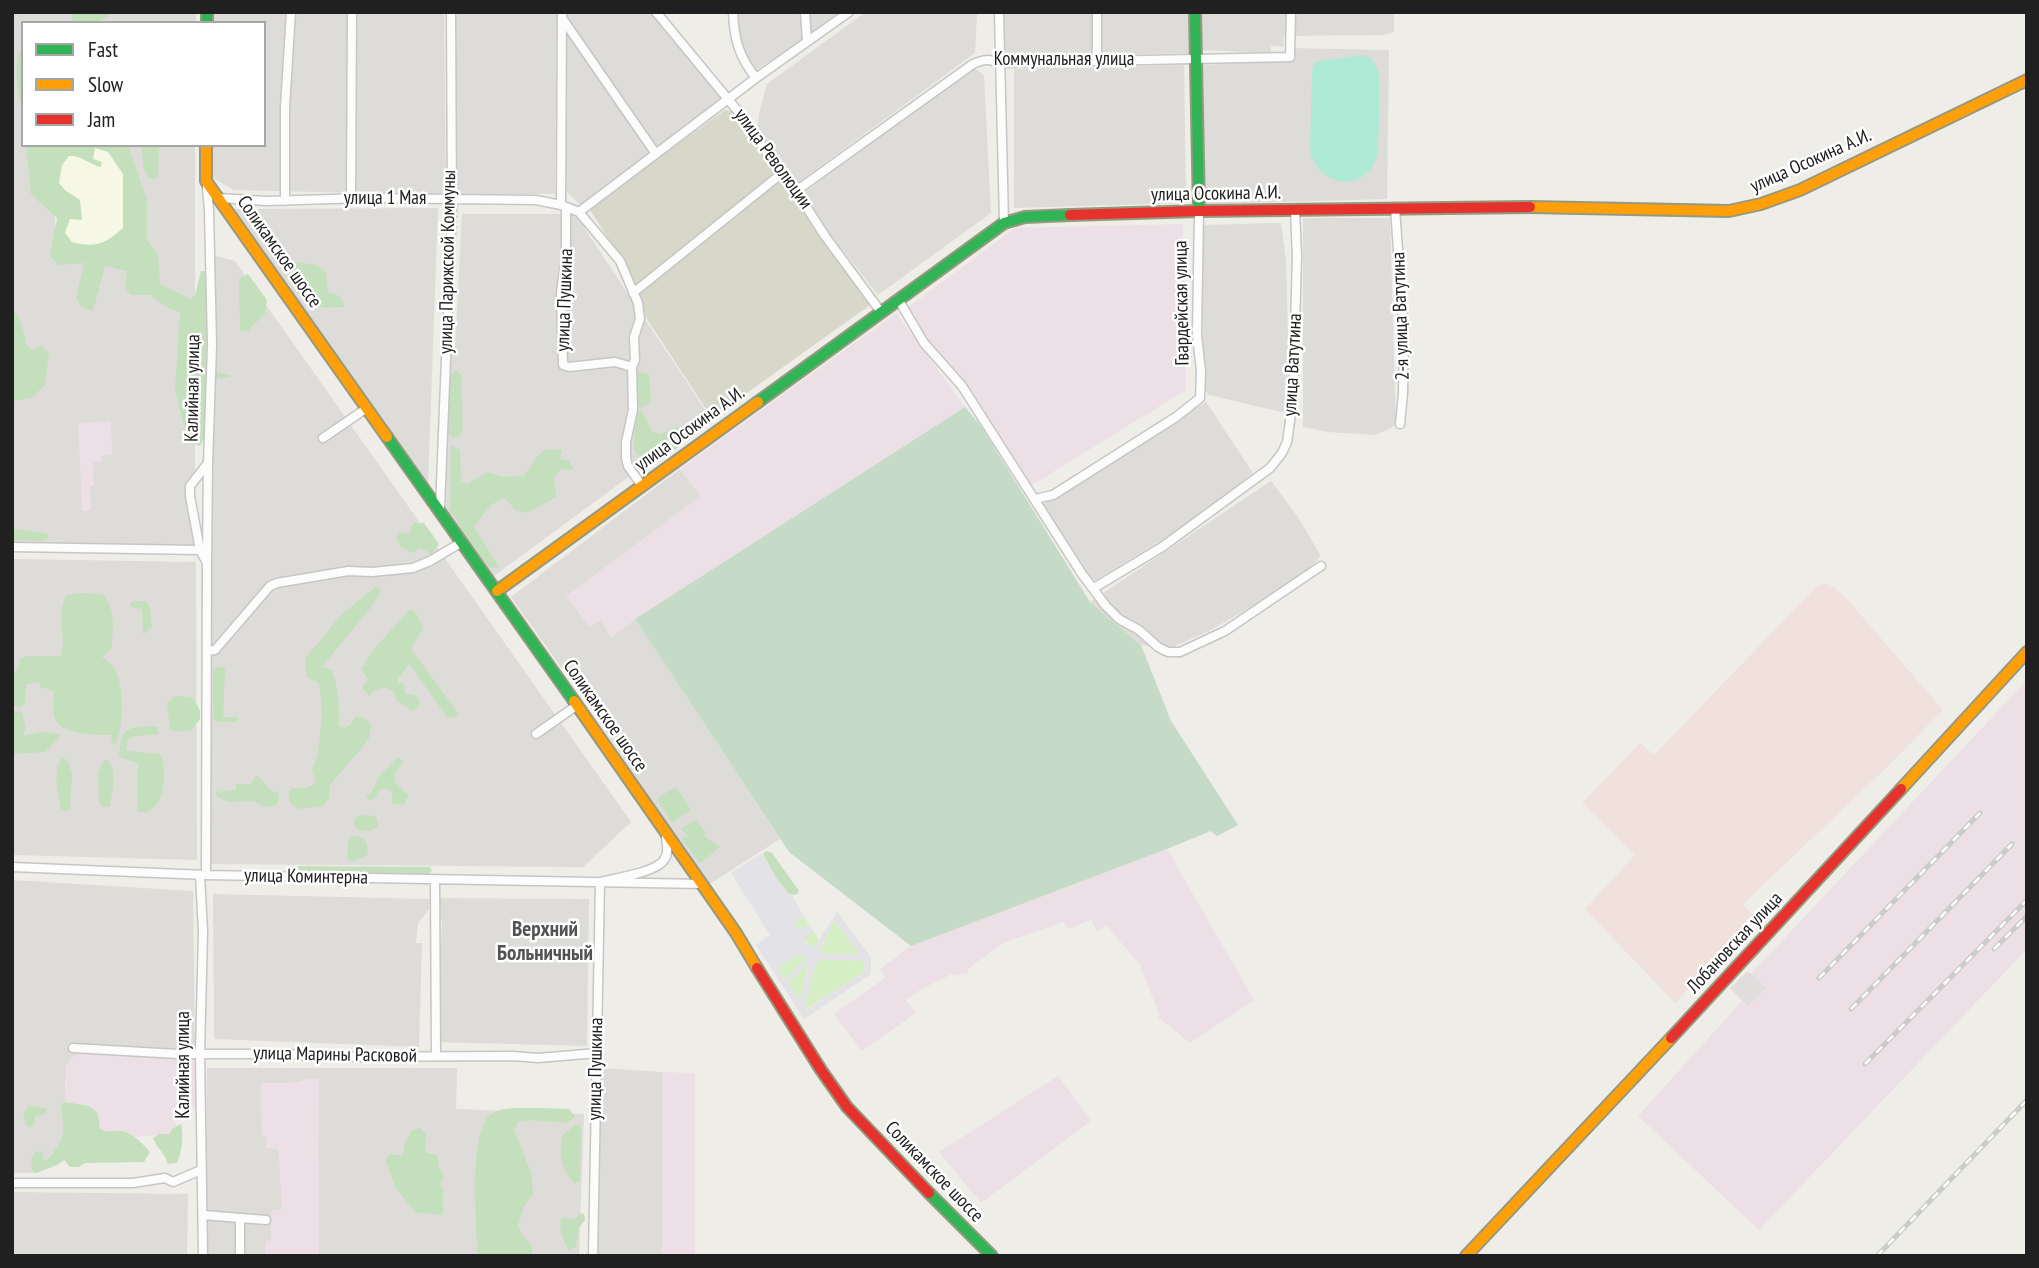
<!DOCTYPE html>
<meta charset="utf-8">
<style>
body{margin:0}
#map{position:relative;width:2039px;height:1268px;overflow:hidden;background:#eeede8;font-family:"PT Sans Narrow",sans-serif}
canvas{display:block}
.frame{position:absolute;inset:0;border:14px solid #202020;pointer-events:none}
.legend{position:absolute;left:21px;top:21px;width:245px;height:126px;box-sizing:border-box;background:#fff;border:2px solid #a6a6a6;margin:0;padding:9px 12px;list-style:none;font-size:21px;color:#202020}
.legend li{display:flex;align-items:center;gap:14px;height:35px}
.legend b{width:35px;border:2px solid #a6a6a6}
</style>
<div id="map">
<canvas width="2039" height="1268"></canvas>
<div class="frame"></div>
<ul class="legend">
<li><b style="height:9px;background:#30b455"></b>Fast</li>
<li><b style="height:9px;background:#ff9f0a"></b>Slow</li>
<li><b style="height:9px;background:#e5322d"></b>Jam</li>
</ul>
</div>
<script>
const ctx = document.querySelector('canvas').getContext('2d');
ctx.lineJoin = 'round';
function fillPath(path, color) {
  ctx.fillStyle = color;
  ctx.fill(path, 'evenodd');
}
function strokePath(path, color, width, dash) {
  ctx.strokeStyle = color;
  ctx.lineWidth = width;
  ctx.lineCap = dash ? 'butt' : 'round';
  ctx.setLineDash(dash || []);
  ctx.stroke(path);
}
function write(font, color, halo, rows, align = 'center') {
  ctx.font = font + ' "PT Sans Narrow",sans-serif';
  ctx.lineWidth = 5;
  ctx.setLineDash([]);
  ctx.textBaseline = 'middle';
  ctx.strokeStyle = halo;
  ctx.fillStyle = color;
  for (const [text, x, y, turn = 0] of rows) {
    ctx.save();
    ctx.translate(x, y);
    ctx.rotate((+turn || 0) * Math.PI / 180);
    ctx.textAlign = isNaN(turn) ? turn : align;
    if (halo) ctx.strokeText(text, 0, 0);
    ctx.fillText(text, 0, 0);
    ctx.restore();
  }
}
const residential = new Path2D(`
 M12,12H196V23H23V145H195V548L12,545Z
 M213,12H444L446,195L234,190L213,178V145H264V23H213Z
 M453,12H557L555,194H454Z
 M564,12H651L725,101L580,205L563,187Z
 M730,12H839L795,45L753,72L733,45Z
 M866,12H977L975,53L796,184L757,133L759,113L767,84Z
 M1004,12H1094L1095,57L1004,58Z
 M1100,12H1189V53L1101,55Z
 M1199,12H1394V32L1383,35L1284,36L1283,47L1271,46V53L1200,50Z
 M1287,48L1389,50L1387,199L1205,204L1203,65L1286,61Z
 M1184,65L1186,203L1014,208V69Z
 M972,67L984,75L991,213L878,295L800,196Z
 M438,208L428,484L234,209Z
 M462,214H575L710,417L494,576L446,512L449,348L455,347Z
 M1303,218H1390L1396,425L1376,435L1328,432L1303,427Z
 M1281,223L1286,260L1289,375L1286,413L1209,395L1204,389L1201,225Z
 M209,254L235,261L631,822L583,867L209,864Z
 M1206,402L1253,473L1191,522L1096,580L1086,579L1037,508Z
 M680,469L701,496L601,621L611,637L635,619L780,839L708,885L588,705L511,597Z
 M1271,481L1298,517L1321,556L1305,572L1256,604L1209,631L1166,650L1141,645L1090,602Z
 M12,559L196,562L197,860L12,855Z
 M12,880L193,891L195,1059L76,1054L65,1081L66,1102L60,1105L64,1120L62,1141L47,1160L43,1159V1152L32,1170L36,1173H12Z
 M213,894L429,899V909L418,923L416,943H422L419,1047L214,1039Z
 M434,898L589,899L587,1046L436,1042L442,923Z
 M207,1068H457L456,1109L584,1114L579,1256H319V1158L318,1157L319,1079H310L293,1083H261L262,1135L267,1136L279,1149L282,1209L272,1211L271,1241H266L265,1256H205Z
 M601,1068L662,1072V1256H598Z
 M12,1192L188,1194L187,1256H12Z`);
const commercial = new Path2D(`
 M1826,583L1835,588L1847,599L1943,710L1886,768L1743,904L1755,917L1675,1003L1585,909L1635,855L1582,803L1640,743L1653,754L1657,752L1817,586Z`);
const industrial = new Path2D(`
 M1183,224L1186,390L1027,488L903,311L1015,228Z
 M896,313L965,407L635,619L611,637L601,621L589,626L566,596L701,496L680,469Z
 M111,421L112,455L102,456V462H93L94,486H90L91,510L82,511L78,423Z
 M2027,680V949L1759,1230L1638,1116L1742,1001L1734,992Z
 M1167,849L1254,1000L1190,1043L1158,1017L1159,1014L1140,965L1107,926L1097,931L1091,920L1068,929L1064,922L1005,942L969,968L968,973L954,976L952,974L920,990L906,1000L916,1013L862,1051L834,1014L886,977L880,969L911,946Z
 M76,1054L195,1059V1107L173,1108L176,1125L168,1134L134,1137L122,1131L106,1133L100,1129L98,1113L89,1106L66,1102V1065Z
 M662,1072L695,1073V1256H662Z
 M1058,1076L1091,1121L981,1203L939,1152Z
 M310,1079H319L318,1157H319V1256H265L266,1240L271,1241L272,1211L282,1209L279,1149L266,1148L267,1136L262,1135L261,1083H293Z`);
const education = new Path2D(`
 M77,145H120L140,262L59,254L49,164Z`);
const construction = new Path2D(`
 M725,110L733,111L783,182L814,221L870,305L712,418L643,313L630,274L589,208Z`);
const grass = new Path2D(`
 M804,917L819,939L816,947H812L803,939L809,925L798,931L793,923Z
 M834,921L861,955L822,954L820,950Z
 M796,956L806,958V960L784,979L778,967Z
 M822,959L864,961L865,971L803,1011L815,964Z
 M809,963L800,1002L788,983Z`);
const forest = new Path2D(`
 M75,12H111L99,23H74L71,15Z
 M22,48L23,56V110C17,92 13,65 22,48Z
 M26,145H36V147L56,145H128L147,200V240L158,254L160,284L191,299L195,295L201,271H205L208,276L206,371L218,372L232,376L216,379L212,433L203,440L200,446L188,442L175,389L180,312L168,308L150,295H131L125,287L127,271L105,266L93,311L81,307L76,298L84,263L58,265L50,256L57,218L31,194ZM95,148L108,152L123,174V228C105,244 96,248 72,242L65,233L70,219L82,220L80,200L66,191L59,183L62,165L69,156C85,156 87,164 101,167L102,162L93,159Z
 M141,145H159L158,178L150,179L144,170Z
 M289,261L317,265L326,273L328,292C338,295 343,296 344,307C320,308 309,310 295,287C291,280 286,276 284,268Z
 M248,274L267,300L265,314L251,327V331L240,330L239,279Z
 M12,309C22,319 24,332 26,345L32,350L42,346L49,353L45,385L31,398L12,401Z
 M456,370L461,374L463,430L459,436L453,438L449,434V375Z
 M643,372L649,375L651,402L641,409L637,404C635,394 638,386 634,376L638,373Z
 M642,411L652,431L661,435L674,427L679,428L686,438L679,447L657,461L636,454L634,446L636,413Z
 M451,445L460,450L461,481L467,484L488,472L503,477L524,476L537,457L546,449L562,450L560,459L568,460L574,470L561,469L554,478L556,497L527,513L515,510L506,499C491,499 483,517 474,527L499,567L490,568C480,557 470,544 462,531C458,522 458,519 450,512Z
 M414,523H424L439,544L431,554L421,548L412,553L401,547L396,537L401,532L409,534L411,531L410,527Z
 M12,529L46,533L49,537L43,541L12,540Z
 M375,587L382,590L372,606L320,669L325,667L332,670C338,687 340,708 339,726L344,728L351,724L355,716L364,718L371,725L369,739L330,785L329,798L323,806L299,809L290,803L288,792L292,788H307L316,783L312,770C322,750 323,707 319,683L307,677L305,659L341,615Z
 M81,593L102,594C117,610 112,629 112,649L102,657C105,659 108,661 111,664C125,678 124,726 116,744H112L111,735C97,735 62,735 55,719C52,711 54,699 54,691L40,687L39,682L26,684L25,702L22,707L12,706V672L18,670L20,658L29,656H61C67,636 55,614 67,595Z
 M134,601H146L150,608L152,627L143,635L142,609L130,607V604Z
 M410,609L416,613L423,628L411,649L458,713L455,717L448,718L409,664L397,680L399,683H404L405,695L412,694L419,698L420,705L413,711L397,701L394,692L386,687L374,690L369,696L362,688L368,680L361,669L375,648Z
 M218,667L225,668L223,717H237V722H219L213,719V669Z
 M176,696L193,697L200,711V719L191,730L175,732L170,728L167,703Z
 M12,711L22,712L26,730L23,732L24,736L41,732L60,734V737L45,752L12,754Z
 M149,726L158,727V734L130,737L128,740L126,748L128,751L160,754C167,767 164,788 159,801C156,806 150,810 146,813L137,811L138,763L121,758L119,755C122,729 124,728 149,726Z
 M398,757L403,761L395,774V782L409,796L404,804L396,805L392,803V792L386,788L378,791L375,799L368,800L366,796L371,793L379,776Z
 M62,758L67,760L72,773L70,809L66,811L61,809C58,795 52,770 62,758Z
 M104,760H108C117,771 112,793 110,807H102L99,803L98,773Z
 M256,775C267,782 265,790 279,793V800L276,805L264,807L253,801L228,802L217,796L215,792L236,790V784H251Z
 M676,787L691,810L672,823L657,798Z
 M366,815L374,816L377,819L378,826L370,831L358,830L355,827L354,820L358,816Z
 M695,820L706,832L704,836L720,847L700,863L681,838L689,836L681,829Z
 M357,836C369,839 367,844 368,855L352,862L347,859L349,837Z
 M767,851L772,853L799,891L796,895L789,894L776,878L764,856V852Z
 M290,866L430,867L432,871L427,875L290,872L288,869Z
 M66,1102L89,1106L98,1113L100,1129C109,1134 113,1130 122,1131C133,1133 143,1144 150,1152L144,1162L85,1163L79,1167H70L64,1160L57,1165L36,1173L32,1170L31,1159L35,1152L43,1151V1159L47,1160C65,1139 66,1131 60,1104Z
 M29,1106L47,1108L46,1114L35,1116L34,1123L31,1128L26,1125L23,1113Z
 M542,1108L569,1109L575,1117L567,1123L530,1120L518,1122L514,1130L532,1175L533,1194L524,1206L518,1225L522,1235L532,1246V1256H478C477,1226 468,1136 489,1116C501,1105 526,1109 542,1108Z
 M181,1124C184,1136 182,1151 177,1163L168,1164C164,1151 157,1149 153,1138L159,1134H169L173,1128Z
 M575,1125H579L581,1131L580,1180L575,1184C561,1169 558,1154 563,1135Z
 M420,1128L426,1133L425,1152L438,1156V1165L444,1177L439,1183L443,1190V1215L415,1212L396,1188L385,1159L390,1155H403L404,1146L411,1131Z
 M579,1213L584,1214L585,1220L579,1228L576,1247L568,1250C564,1240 557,1228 562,1218L574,1219L578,1217Z`);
const cemetery = new Path2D(`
 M965,407L981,426L1090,602L1141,645L1171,721L1238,825L1217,836L1211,831L1167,849L911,946L789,852L635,619Z`);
const pitch = new Path2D(`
 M1361,55L1372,59C1374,64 1378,69 1379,74C1380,84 1379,150 1377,157C1364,193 1319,188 1310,151L1312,71L1314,62Z`);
const parking = new Path2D(`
 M1748,971L1766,988L1748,1006L1730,988Z`);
const plaza = new Path2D(`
 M764,852V856L776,878L789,894L792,895L804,917L794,923L797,930L808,925L813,933L803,939L806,943L812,947H816L819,939L837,912L871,957V974L804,1019L756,945L770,935L731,873ZM834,921H835L860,955L822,954L820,949ZM796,956L805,957L806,960L784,979L778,967ZM822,959L864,961L865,971L804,1011L815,964ZM808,964L809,965L800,1001L788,983Z`);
const pier = new Path2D(`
 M1980,811L1981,813L1819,979L1818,978Z
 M2013,841L2015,843L1853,1010L1851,1008Z`);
const street = new Path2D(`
 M656,12L746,121L786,182L796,191L825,236L881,312
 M733,12C734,39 739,57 756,78
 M805,12L807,41
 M999,12L1004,223
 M1097,12V60
 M562,18L656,154
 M796,191L973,64C984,59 989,59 1000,63L1290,57L1291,12
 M219,198L266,201L365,198L536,200L561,205L579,212
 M351,199L352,12
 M285,201V107L291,12
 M561,205L562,12
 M566,208V257L561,292L563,365L569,367L615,362L632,367L633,410L626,442V458L628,466L642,486
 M1395,208L1404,334L1403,393L1400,424
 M579,212L756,78L849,12
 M579,212L620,261L638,303L640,319L634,337L635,360L632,367
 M633,293L781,174
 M898,299L924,343L962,386L1082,574L1106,606L1119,619L1139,630L1158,647L1168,652H1180L1225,631L1321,566
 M323,438L367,408
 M1035,499L1053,495L1176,417L1200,398L1201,371L1197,335L1199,211
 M440,508L452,209L451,12
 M12,547L200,550
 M207,561L208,463
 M1094,588L1162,547L1270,468L1282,453L1287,442L1293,400L1297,256L1295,211
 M207,651L215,650L270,586L277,583L348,571L372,572L413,568L430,561L462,542
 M536,734L576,706
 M12,867L206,875L702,884
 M200,875L203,932L200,1054L203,1256
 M206,875L207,563L200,550L190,496V486L208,463L212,345L209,211L207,187
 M435,880L436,1055
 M73,1048L178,1054H291L313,1057L513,1056L538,1058L597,1053
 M12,1183H133L165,1178L173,1182L201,1170
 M203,1215L266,1220
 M240,1256V1218
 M593,1256L600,882C615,878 655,873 664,860C669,853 667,845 666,838`);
const fast = new Path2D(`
 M207,12V23
 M1195,12L1199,211
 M758,402L1004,223L1025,217L1070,215
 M387,437L574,701
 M929,1193L992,1256`);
const slow = new Path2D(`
 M206,145V181L387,437
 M1530,207L1729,211L1761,204L1800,190L2027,80
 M497,591L758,402
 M574,701L736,933L757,968
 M1901,789L2027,652
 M1466,1256L1671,1038`);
const jam = new Path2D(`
 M1070,215L1199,211L1530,207
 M757,968L821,1070L847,1107L929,1193
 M1671,1038L1901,789`);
const rail = new Path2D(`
 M1994,949L2027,916
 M1819,978L1980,813
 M1851,1009L2012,844
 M1865,1064L2027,900
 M1877,1256L2027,1100`);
const streetNames = [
 ["Коммунальная улица",1064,60],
 ["улица Революции",773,159,54],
 ["улица Осокина А.И.",1811,161,-24],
 ["улица Осокина А.И.",1216,194,-1],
 ["улица 1 Мая",385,199],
 ["Соликамское шоссе",279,252,55],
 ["улица Парижской Коммуны",448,262,-89],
 ["улица Пушкина",565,300,-88],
 ["Гвардейская улица",1182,303,-91],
 ["2-я улица Ватутина",1401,316,-92],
 ["улица Ватутина",1293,365,-87],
 ["Калийная улица",193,388,-89],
 ["улица Осокина А.И.",690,429,-36],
 ["Соликамское шоссе",605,716,55],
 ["улица Коминтерна",306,877,1],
 ["Лобановская улица",1735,943,-47],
 ["улица Марины Расковой",335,1055,1],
 ["Калийная улица",184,1065,-90],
 ["улица Пушкина",596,1069,-89],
 ["Соликамское шоссе",934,1172,46]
];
const neighbourhoodNames = [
 ["Верхний",545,930],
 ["Больничный",545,954]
];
fillPath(residential, '#dddcd9');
fillPath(commercial, '#f1e1dc');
fillPath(industrial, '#ece0e6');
fillPath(education, '#f6f7e4');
fillPath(construction, '#d7d8c9');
fillPath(grass, '#d6eec4');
fillPath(forest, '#c4dfbb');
fillPath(cemetery, '#c5dbc8');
fillPath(pitch, '#afead7');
fillPath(parking, '#dfdedc');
fillPath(plaza, '#e3e2e7');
fillPath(pier, '#dddddb');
strokePath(street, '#c7c6c4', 11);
strokePath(fast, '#94997f', 14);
strokePath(slow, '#94997f', 14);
strokePath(jam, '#94997f', 14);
strokePath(street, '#fcfcfc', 8);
strokePath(fast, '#30b455', 10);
strokePath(slow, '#ff9f0a', 10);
strokePath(jam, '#e5322d', 10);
strokePath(rail, '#cbcbca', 5);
strokePath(rail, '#fff', 2.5, [8]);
write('19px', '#202020', '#fff', streetNames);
write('bold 21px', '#535353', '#fff', neighbourhoodNames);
</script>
